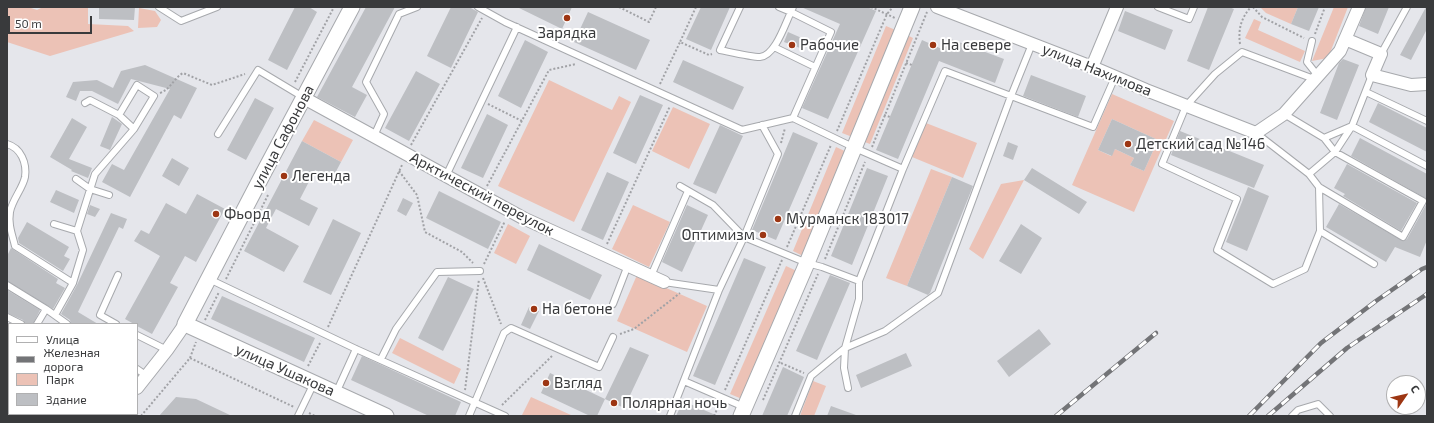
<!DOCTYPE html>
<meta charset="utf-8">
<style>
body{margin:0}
#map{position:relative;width:1434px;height:423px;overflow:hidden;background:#e5e6eb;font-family:"Exo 2",sans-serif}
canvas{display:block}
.frame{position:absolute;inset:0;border:8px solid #393a3c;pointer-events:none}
.legend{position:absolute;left:8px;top:323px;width:130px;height:92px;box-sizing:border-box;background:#fff;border:1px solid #b0b0b1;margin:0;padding:5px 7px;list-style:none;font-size:12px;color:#393a3c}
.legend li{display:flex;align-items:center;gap:8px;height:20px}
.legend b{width:20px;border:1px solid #b0b0b1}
.north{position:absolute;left:1386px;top:375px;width:40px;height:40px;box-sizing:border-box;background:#fff;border:1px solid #b0b0b1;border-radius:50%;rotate:56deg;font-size:11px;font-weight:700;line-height:16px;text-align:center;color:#393a3c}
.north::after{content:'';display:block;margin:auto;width:14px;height:18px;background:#9d3613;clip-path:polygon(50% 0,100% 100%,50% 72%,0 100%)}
.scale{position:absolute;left:8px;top:16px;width:84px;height:18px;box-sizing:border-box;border:2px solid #393a3c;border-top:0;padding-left:5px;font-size:12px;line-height:14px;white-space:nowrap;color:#393a3c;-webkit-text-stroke:3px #fff;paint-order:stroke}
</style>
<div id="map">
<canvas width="1434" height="423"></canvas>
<div class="frame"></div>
<ul class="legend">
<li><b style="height:5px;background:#fff"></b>Улица</li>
<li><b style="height:5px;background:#737477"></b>Железная дорога</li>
<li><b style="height:11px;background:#ecc2b6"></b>Парк</li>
<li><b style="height:11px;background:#bdbfc3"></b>Здание</li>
</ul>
<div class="north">С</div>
<div class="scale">50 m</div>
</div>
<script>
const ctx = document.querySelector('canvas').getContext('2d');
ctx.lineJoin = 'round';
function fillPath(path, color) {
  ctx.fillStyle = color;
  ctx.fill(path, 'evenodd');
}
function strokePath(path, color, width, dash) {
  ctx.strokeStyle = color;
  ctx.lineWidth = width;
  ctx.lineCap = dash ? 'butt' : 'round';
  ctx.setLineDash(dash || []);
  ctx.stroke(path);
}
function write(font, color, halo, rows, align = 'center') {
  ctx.font = font + ' "Exo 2",sans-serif';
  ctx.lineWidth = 4;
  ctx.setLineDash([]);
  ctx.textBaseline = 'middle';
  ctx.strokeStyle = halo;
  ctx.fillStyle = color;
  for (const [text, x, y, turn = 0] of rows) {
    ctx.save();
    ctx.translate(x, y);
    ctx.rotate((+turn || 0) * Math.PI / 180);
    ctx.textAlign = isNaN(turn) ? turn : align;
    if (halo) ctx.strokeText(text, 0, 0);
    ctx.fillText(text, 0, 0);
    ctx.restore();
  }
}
const green = new Path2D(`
 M7,7H28L37,10L43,7H88V24L128,26L134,31L50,56L7,42Z
 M1260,7H1298L1291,24L1266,13Z
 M1334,7H1348L1328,58L1312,61Z
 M139,8L155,11L161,20L157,27L138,28Z
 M1254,19L1261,22L1258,30L1305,51L1300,62L1245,38Z
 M886,26L898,31L855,138L842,133Z
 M905,34L913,38L870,144L862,141Z
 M549,80L612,110L619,96L631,102L574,222L498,186Z
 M1112,94L1174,121L1134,212L1072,185ZM1112,119L1158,140L1144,171L1130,165L1134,158L1115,149L1111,156L1098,150Z
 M673,107L710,124L689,169L652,151Z
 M314,120L353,140L341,162L302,141Z
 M926,123L977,143L963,178L912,157Z
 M836,147L849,153L805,257L793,251Z
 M931,169L952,177L907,286L886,278Z
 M1024,180L983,259L969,249L1001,184Z
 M633,205L670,222L649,267L612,249Z
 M508,224L530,236L516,264L494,253Z
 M786,266L799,272L742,399L730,394Z
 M637,275L707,306L687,352L617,321Z
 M400,338L461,369L454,384L392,353Z
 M813,381L826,386L814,416H800Z
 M531,397L571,415L570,416L522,415Z`);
const building = new Path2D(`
 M99,7H135L134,20L99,19Z
 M295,7H309L317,12L287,70L268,60Z
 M366,7H395L352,87L367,95L355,117L317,97Z
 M451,7H469L478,12L451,68L427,56Z
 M517,7H572L562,29Z
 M701,7H730L711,50L686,39Z
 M801,7H867L876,11L828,119L802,108L840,24Z
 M1208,7H1229L1234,9L1209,70L1187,61Z
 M1298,7H1319L1309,31L1291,24Z
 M1366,7H1389L1378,34L1359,26Z
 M1426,7H1427V29L1411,60L1400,55Z
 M1125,11L1173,30L1165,50L1118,31Z
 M588,12L650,40L636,70L574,42Z
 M788,32L804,39L800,48L784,42Z
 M948,38L1004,59L995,83L939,61L898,159L876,150L922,40L944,50Z
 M525,40L548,52L521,108L498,96Z
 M1343,59L1359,65L1337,120L1320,113L1339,63Z
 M683,60L744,87L733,110L673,82Z
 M145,65L197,88L181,119L174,115L130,197L102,182L112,164L124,170L170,89L131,79L118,104L92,91H80L76,101L66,97L73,82L97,80L113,88L121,71Z
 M416,71L440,84L409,141L385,128Z
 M1031,75L1086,96L1078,117L1023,96Z
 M640,95L663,105L636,164L613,153Z
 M255,98L274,108L246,160L227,150Z
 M1378,103L1427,128V152L1369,122Z
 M487,114L508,125L483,178L461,168Z
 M112,117L122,124L110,150L100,146Z
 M72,118L87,127L69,159L92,168L88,178L71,171L72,170L50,157Z
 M1112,119L1158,140L1144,171L1130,165L1134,158L1115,149L1112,156L1098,150Z
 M720,125L743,136L716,194L693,184Z
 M1180,131L1264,165L1254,188L1171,155Z
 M793,132L818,143L776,240L752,230Z
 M1360,138L1427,174V199L1351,156Z
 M302,141L341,162L332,179L315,170L300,199L318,208L309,226L276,209L266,228L299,246L284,272L244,251Z
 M1008,142L1018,146L1013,160L1003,156Z
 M172,158L189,168L179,186L162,176Z
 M1347,164L1417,203L1401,231L1343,196L1345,194L1334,188Z
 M867,168L888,176L852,265L831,256Z
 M1032,168L1087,202L1079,214L1024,180Z
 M607,172L629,182L603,240L581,230Z
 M952,177L973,186L930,293L928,295L907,286Z
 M1248,187L1269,196L1247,251L1226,242Z
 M56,190L79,200L74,213L50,202Z
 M439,191L501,222L488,249L426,218Z
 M197,194L225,209L196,262L185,256L170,283L178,287L152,334L137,326V324H134L125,319L160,256L134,241L141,230L149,234L166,203L186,214Z
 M403,198L413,203L406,216L397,211Z
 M1427,203V240L1420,257L1395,247L1386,262L1326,227L1339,204L1403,241L1407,239Z
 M90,205L100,209L95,217L87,214Z
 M687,205L708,215L682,272L662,262Z
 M111,213L127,219L123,229L119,227L78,312L98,324H71L70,320L61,314L77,285Z
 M333,219L361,233L331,295L303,282Z
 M27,222L69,247L64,256L70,259L63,271L19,243L18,238Z
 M1021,224L1042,238L1021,274L999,261Z
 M539,244L602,275L590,300L527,270Z
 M11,248L58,279L56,283L65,288L53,309L7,281V256Z
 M744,258L766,267L715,385L693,376Z
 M830,275L850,283L817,360L796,351Z
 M448,277L474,289L443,351L418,338Z
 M7,290L40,310L33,324H25L23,320L7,313Z
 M222,296L315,338L304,362L211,319Z
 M529,307L539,311L530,329L521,325Z
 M1039,329L1051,344L1009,377L997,361Z
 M630,347L649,355L624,408L605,399Z
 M906,353L912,366L861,388L856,375Z
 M362,356L461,402L455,416H429L351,380Z
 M783,367L804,377L787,416H762Z
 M550,373L605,399L597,416H590L541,393Z
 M176,397L196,399L232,416H159Z
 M683,401L718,416H676Z
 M831,406L856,415V416H827Z`);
const path = new Path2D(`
 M619,7L649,22L656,7
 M696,7L680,42L709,55L712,54
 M871,7L895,18
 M1253,7L1262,17L1304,38
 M1315,34L1325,7
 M1240,44C1238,29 1241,18 1251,7
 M906,63L912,65
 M295,82L334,7
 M660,84L680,42
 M160,93C171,89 173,79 183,73L212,85L245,74
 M488,104L522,121
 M884,115L890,117
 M837,131L887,14L893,7
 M781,143L785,128
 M411,145L482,18
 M872,147L927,12
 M399,171L417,195L425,232L462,252L473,263
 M487,186L549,70L576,64
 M607,244L670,106
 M787,247L831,145
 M825,259L865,162
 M484,264L505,221
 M483,278L501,324
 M226,279L268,195
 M205,320L219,292
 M328,327L402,165
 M620,334L634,329L680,293
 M190,358L196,342
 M781,363L804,373
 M308,366L321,341
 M465,390L479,279
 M725,390L782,260
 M763,400L818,274
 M502,405L553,355
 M309,413L315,416
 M141,416L190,358L294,407
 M714,416L719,405`);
const service = new Path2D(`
 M159,7L181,21L217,7
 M478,7L505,22L742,130L793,118L855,148L903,169
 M740,7L720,50C730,52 751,57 760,57C775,56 785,24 791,12L779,7
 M1158,7L1189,19L1194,7
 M1312,41L1307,62L1318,76
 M774,47L815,67
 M1381,54L1407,7
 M1314,79L1242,52L1215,74L1186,106L1162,164L1237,199L1217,250L1273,284L1305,269L1320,231
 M1366,92L1427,121
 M1284,114L1324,138L1352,126L1427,166
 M119,115L134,129
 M793,118L831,32L791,12L793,7
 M1256,133L1309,174L1335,152L1352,126L1372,75
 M218,134L258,70L303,97
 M374,136L384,114L366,82L399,14L417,7
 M7,144C21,148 27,163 25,177C23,188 12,200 10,212C8,224 12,234 15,246L73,283
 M1309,174L1319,187L1403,237L1423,201L1335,152L1324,138
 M446,176L517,27
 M76,179L90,189L109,195
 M680,186L713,205L744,237L778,154L762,125
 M1319,187L1320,231L1374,264
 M54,224L77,231
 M651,276L688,191
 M209,279L356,349L505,416
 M664,282L719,290L744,237L807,263L822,267L859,281
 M7,285L46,309
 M613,304L628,265
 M55,315L73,283L83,250L77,231L95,174L134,129L154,96L137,85L119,115L90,100L85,103
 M7,317L21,324
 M37,324L46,309L67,324
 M116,324L100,315L118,275
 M137,335L167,350
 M7,355L9,357
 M381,359L396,329L437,272L480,271
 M137,369L147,376
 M7,371L9,368
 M684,381L744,407
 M848,388L844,368L845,348L885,331L938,293L1011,96L1032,44
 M336,393L356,349
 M69,416L70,414
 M298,416L314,383
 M469,416L504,333L511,328L599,367L613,337
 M670,416L719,290
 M795,416L811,376L845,348L859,299V281L903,169L945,71L1093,127L1115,77
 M1292,416L1298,410L1318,404L1330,416`);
const minor = new Path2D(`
 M937,7L1092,67L1146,90L1256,133L1284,114L1340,51L1359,7
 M1345,39L1381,54L1372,75L1411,85L1427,84
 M1092,67L1117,7
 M304,98L523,218L664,282
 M137,388L167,350L185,324
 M112,416L114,414`);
const tertiary = new Path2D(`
 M352,7L264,172L185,324L386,416
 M741,416L807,263L912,7`);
const rail = new Path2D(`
 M1056,416L1156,333
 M1249,416L1321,343L1376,301L1422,269L1427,267
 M1268,416L1347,348L1427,294`);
const markers = [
 [567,18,4,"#9d3613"],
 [792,45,4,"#9d3613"],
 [933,45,4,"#9d3613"],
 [1128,144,4,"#9d3613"],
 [284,176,4,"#9d3613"],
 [216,214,4,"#9d3613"],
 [778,219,4,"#9d3613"],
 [763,235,4,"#9d3613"],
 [534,309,4,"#9d3613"],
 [546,383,4,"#9d3613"],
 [614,403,4,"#9d3613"]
];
const poiNames = [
 ["Зарядка",567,33,"center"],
 ["Рабочие",800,45],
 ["На севере",941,45],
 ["Детский сад №146",1136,144],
 ["Легенда",292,176],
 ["Фьорд",224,214],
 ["Мурманск 183017",786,219],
 ["Оптимизм",755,235,"right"],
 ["На бетоне",542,309],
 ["Взгляд",554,383],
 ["Полярная ночь",622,403]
];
const streetNames = [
 ["улица Нахимова",1097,70,22],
 ["улица Сафонова",283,137,-62],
 ["Арктический переулок",482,194,28],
 ["улица Ушакова",285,370,24]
];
fillPath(green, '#ecc2b6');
fillPath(building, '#bdbfc3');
strokePath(service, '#a7a9ad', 8);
strokePath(minor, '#a7a9ad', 14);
strokePath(tertiary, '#a7a9ad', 17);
strokePath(path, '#a1a2a6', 2, [2, 2]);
strokePath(service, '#fff', 6);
strokePath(minor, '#fff', 12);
strokePath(tertiary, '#fff', 15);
strokePath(rail, '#737477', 4.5);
strokePath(rail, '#fff', 3, [9]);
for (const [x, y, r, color] of markers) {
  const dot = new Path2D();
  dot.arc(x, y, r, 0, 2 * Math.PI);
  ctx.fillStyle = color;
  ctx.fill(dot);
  strokePath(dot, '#fff', 1.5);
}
write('15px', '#393a3c', '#fff', poiNames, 'left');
write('15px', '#393a3c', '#fff', streetNames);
</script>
